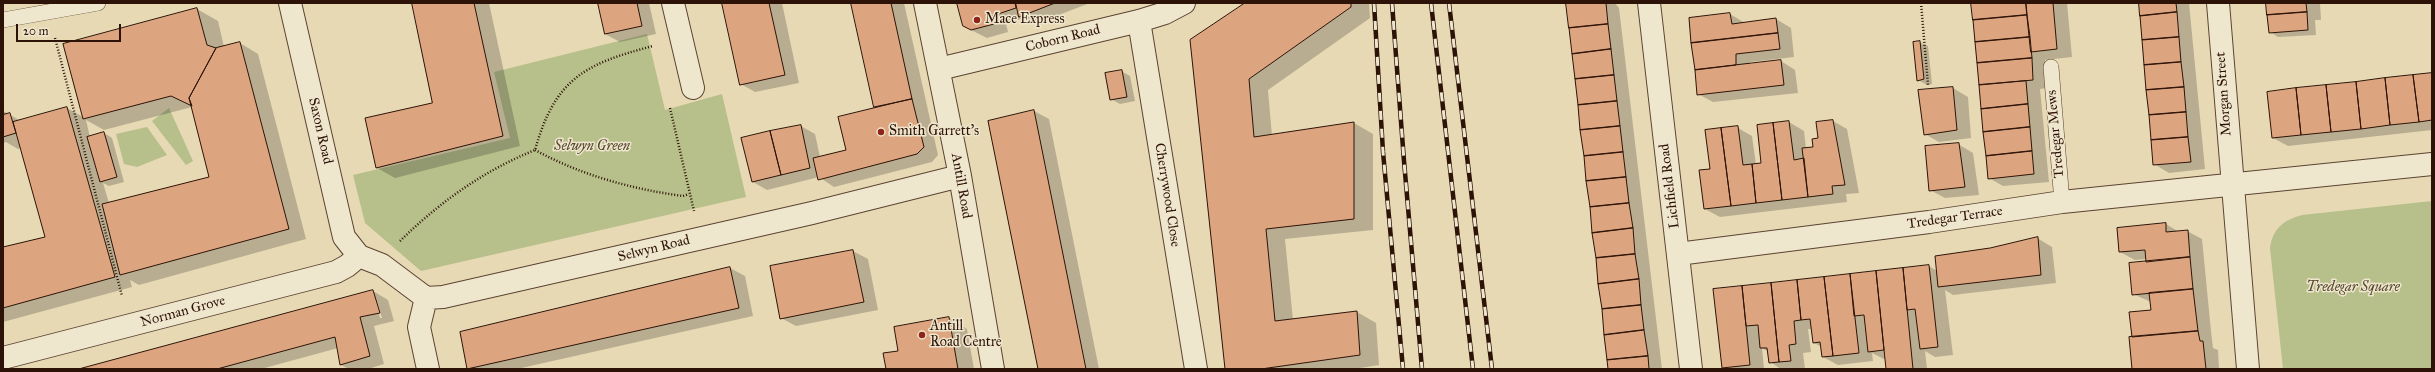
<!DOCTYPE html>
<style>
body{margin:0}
#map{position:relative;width:2435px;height:372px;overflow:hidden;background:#e6d9b4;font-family:"IM FELL Great Primer",serif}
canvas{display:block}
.frame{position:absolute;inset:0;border:4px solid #2d1307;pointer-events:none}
.scale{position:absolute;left:16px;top:24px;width:105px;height:18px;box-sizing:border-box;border:2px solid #2d1307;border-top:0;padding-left:5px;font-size:12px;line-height:14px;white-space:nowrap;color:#2d1307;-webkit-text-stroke:3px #efe6ce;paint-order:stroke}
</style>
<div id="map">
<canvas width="2435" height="372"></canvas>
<div class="frame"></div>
<div class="scale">20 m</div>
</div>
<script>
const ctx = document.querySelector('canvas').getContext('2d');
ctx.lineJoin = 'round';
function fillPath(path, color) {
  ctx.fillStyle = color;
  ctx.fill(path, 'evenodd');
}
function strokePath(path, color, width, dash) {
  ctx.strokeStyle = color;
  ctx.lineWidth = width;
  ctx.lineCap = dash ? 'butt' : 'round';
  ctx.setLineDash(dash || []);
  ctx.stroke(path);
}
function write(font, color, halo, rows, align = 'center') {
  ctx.font = font + ' "IM FELL Great Primer",serif';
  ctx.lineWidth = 3;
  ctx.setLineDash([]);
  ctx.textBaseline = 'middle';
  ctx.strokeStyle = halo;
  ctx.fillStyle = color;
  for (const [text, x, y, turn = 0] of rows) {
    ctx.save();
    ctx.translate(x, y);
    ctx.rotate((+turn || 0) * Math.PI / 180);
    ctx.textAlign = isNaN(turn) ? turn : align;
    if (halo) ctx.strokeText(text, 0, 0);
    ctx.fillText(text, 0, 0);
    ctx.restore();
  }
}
const green = new Path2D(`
 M647,34L665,110L722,94L746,197L421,271L365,223L353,175L510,138L494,72Z
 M169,108L193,161L186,165L152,121Z
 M147,127L167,155L137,167L124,164L116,134Z
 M2432,201V369H2283L2270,248C2273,228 2284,220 2302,215Z`);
const shadow = new Path2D(`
 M413,3H489L520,146L395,178L377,168L433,103Z
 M599,3H649L656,34L620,42L605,34Z
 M723,3H782L799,83L755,92L741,84Z
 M852,3H904L938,155L932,162L834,187L819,177L767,190L753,182L801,126L815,134L820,157L847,150L839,118L875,107Z
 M958,3H1090L1035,24L1024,18L1006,24L1008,32L987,38L963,26Z
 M1247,3H1369L1370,18L1268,90L1272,136L1354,123L1373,134V230L1285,239L1293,320L1357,312L1376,323L1379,365L1354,369H1226Z
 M1564,3H1615L1619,8L1662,369H1609L1567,5Z
 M1972,3H2067L2072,57L2045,60L2047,88L2040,89L2049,182L2003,186L1989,178Z
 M2139,3H2189L2205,169L2169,173L2154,164Z
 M2267,3H2320L2321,20H2315L2316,35L2278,37L2270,32Z
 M197,9L218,21L224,47L240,43L258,54L306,239L139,285L130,280L132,287L3,322V248L46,237L21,148L18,149L6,142L3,143V111L21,121L67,108L83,117ZM192,107L210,178L109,203L103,183L109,186L124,182L112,138L104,133L90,137L86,120L104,130Z
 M1730,14L1745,23L1776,19L1791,28L1794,57L1750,62V65L1781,61L1795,70L1798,93L1713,102L1698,94L1690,18Z
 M1919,42L1928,46L1932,84L1927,85L1918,80Z
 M1121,71L1130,76L1135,101L1120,104L1111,99Z
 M2432,74V130L2288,146L2273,138Z
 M1953,88L1968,97L1971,138L1939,142L1925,134Z
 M1034,111L1049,119L1099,369H1039L990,121Z
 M1833,121L1847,129L1859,193L1846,194L1847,202L1720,217L1705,209L1711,170L1738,128L1752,136L1756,165L1762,164L1789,122L1804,131L1806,149L1814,148Z
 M1958,144L1973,153L1979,195L1945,198L1930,190Z
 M2166,224L2179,232L2187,231L2202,239L2211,331L2213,348L2218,350L2219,369H2133L2130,312L2152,311L2151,302L2133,294L2147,259L2135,260L2120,252Z
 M2037,238L2052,247L2056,283L1953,295L1945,290L1953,355L1935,357L1925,351L1927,369H1887L1886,360L1872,353L1873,361L1838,365L1823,357L1822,347L1814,343L1812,329H1808L1811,352L1803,353L1805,369H1781L1770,362L1769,352L1762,348L1764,369L1723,368L1714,290L1929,266L1937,271L1990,249Z
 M853,251L868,259L878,310L796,326L781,318Z
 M730,268L745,276L753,316L517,369L468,368L461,332Z
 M373,291L388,300L394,321L374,326L384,364L368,369H349L341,365L338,348L261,369H83ZM375,301H377L382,318H380Z
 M949,318L967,329L974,369H887L899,352Z`);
const building = new Path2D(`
 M412,3H474L503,136L376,168L365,118L432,103Z
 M598,3H637L642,26L605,34Z
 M722,3H769L785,75L740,85Z
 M851,3H891L912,99L874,107Z
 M957,3H1015L1016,8L992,16L994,24L971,30L963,26Z
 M1016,3H1055L1019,17Z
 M1245,3H1351V7L1249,79L1254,137L1354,122V219L1266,229L1275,321L1357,311L1360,355L1261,369H1225L1190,40Z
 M1566,3H1606L1608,24L1569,28Z
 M1971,3H2026L2027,15L1973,20Z
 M2026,3H2053L2057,49L2031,52Z
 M2139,3H2176L2177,12L2140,16Z
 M2266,3H2306L2307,12L2267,15Z
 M197,8L207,45L216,48L189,98L192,106L171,96L83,119L63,44Z
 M2177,12L2179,37L2142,40L2140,16Z
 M2307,12L2308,30L2269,33L2267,15Z
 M1730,13L1732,24L1776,18L1778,33L1691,43L1689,18Z
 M2027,15L2030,37L1975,42L1973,20Z
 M1608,24L1611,49L1572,54L1569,28Z
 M1778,33L1780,49L1736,54V65L1695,70L1691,43Z
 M2030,37L2032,58L1977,63L1975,42Z
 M2179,37L2181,62L2144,65L2142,40Z
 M1920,41L1924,79L1917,81L1913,42Z
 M240,42L289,229L120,275L102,204L209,177L189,98L216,48Z
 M1611,49L1614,75L1575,79L1572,54Z
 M2032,58L2033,80L1979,85L1977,63Z
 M1781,60L1784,85L1697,95L1695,70Z
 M2181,62L2184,87L2146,90L2144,65Z
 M1122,70L1127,97L1110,100L1105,73Z
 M2432,73V120L2419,122L2413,75Z
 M1614,75L1617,101L1578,105L1575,79Z
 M2413,75L2419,122L2390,125L2385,78Z
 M2385,78L2390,125L2361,129L2356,82Z
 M2026,81L2028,104L1981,109L1979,85Z
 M2356,82L2361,129L2331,132L2326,85Z
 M2326,85L2331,132L2301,135L2296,88Z
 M1953,87L1957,130L1924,135L1918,90Z
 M2184,87L2186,112L2149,115L2146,90Z
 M2296,88L2301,135L2272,138L2267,92Z
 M912,99L924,147L917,154L818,180L813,158L846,150L838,117Z
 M1617,101L1620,126L1580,130L1578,105Z
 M2028,104L2030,127L1983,132L1981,109Z
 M67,107L115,277L3,308V247L45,237L13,122Z
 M1034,110L1086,369H1038L988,121Z
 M2186,112L2188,137L2151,140L2149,115Z
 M10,113L16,133L3,137V115Z
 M1833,120L1845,185L1832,186L1833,194L1808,197L1802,148L1813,147L1812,139L1818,138L1816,122Z
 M1789,121L1794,160L1804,158L1808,197L1782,200L1773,123Z
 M1773,123L1782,200L1756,203L1752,164L1761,163L1757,125Z
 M801,125L810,168L781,175L770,131Z
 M1620,126L1623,152L1584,156L1580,130Z
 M1738,126L1743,165L1752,164L1756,203L1731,206L1721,128Z
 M2030,127L2032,151L1986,156L1983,132Z
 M1721,128L1731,206L1704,209L1699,170L1710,169L1705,130Z
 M770,131L781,175L752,182L741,138Z
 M104,132L117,177L100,182L87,137Z
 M2188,137L2191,162L2153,165L2151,140Z
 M1959,143L1965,187L1929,191L1925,146Z
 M2032,151L2034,174L1988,179L1986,156Z
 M1623,152L1626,177L1586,181L1584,156Z
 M1626,177L1629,203L1590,207L1586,181Z
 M1629,203L1633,228L1592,233L1590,207Z
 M2166,223V232L2188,230L2190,257L2146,262L2145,250L2119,252L2117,228Z
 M1633,228L1635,254L1596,258L1592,233Z
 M2038,237L2041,275L1938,287L1935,256L1990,248Z
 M853,250L864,302L780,319L770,266Z
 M1635,254L1639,279L1598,284L1596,258Z
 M2190,257L2193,289L2132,295L2129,263Z
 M1929,265L1938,347L1920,349L1915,309L1907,310L1903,268Z
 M730,267L739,308L467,369L460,332Z
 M1903,268L1913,369H1886L1876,271Z
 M1876,271L1884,350L1868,352L1864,315L1854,316L1850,274Z
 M1850,274L1859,353L1833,356L1824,277Z
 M1824,277L1833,356L1822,357L1820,342L1813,343L1810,319L1801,320L1797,280Z
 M1639,279L1641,305L1602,309L1598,284Z
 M1797,280L1801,320L1794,321L1796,344L1789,345L1791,361L1779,362L1771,283Z
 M1771,283L1779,362L1769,363L1767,348H1760L1758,325L1746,326L1742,286Z
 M1742,286L1750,365L1722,368L1713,289Z
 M2193,289L2198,331L2132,337L2129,312L2151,310L2149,293Z
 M373,290L380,313L360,317L370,356L340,365L335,337L217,369H79Z
 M1641,305L1644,330L1604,335L1602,309Z
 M949,317L958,369H886L883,353L898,351L894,327Z
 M1644,330L1648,356L1607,360L1604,335Z
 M2198,331L2200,341H2203L2206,369H2132L2129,337Z
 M1648,356L1649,369H1608L1607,360Z`);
const path = new Path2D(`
 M1921,3L1928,85
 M55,38L122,296
 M670,108L694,211
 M535,150C581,175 631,189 683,196L689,194
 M400,241C440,202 483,171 535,150C555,79 584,64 653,46`);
const service = new Path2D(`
 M3,20L98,3
 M2051,67L2062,202`);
const minor = new Path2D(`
 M290,3L344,237L359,256L382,265L426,298L443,297L812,213L960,176
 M673,3L693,88
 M925,3L960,176L993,369
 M1649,3L1691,369
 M2218,3L2248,369
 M1139,21L1196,369
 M939,69L1139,21L1165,13L1184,3
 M1678,254L1929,222L2062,202L2432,164
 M426,298L419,327L428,369
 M3,358L336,272L347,266L359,256`);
const rail = new Path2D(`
 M1374,3L1383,152L1403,369
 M1392,3L1404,161L1422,369
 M1431,3L1473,369
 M1449,3L1492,369`);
const markers = [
 [977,20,4,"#8f2418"],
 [881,132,4,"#8f2418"],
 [922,335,4,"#8f2418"]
];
const poiNames = [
 ["Mace Express",985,20],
 ["Smith Garrett's",889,132],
 ["Antill",930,327],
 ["Road Centre",930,343]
];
const streetNames = [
 ["Coborn Road",1063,39,-14],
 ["Morgan Street",2224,94,-94],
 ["Saxon Road",320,131,77],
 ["Tredegar Mews",2056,134,-95],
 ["Antill Road",961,186,80],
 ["Lichfield Road",1670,186,-97],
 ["Cherrywood Close",1167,195,81],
 ["Tredegar Terrace",1955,218,-8],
 ["Selwyn Road",654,249,-14],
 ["Norman Grove",183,312,-15]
];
const parkNames = [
 ["Selwyn Green",592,147],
 ["Tredegar Square",2353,288]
];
fillPath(green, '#b7bf8b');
fillPath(shadow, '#0003');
fillPath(building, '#dda480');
strokePath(building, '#2d1307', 1);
strokePath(service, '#5b4432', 16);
strokePath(minor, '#5b4432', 24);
strokePath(path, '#2d1307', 2.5, [1, 2]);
strokePath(service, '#efe6ce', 15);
strokePath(minor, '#efe6ce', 22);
strokePath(rail, '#2d1307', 4.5);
strokePath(rail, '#efe6ce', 3, [9]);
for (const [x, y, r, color] of markers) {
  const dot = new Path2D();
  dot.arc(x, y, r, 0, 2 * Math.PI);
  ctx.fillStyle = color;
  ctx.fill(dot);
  strokePath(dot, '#efe6ce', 1.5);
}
write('14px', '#2d1307', '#efe6ce', poiNames, 'left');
write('14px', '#2d1307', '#efe6ce', streetNames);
write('italic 14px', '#56472f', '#efe6ce', parkNames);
</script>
